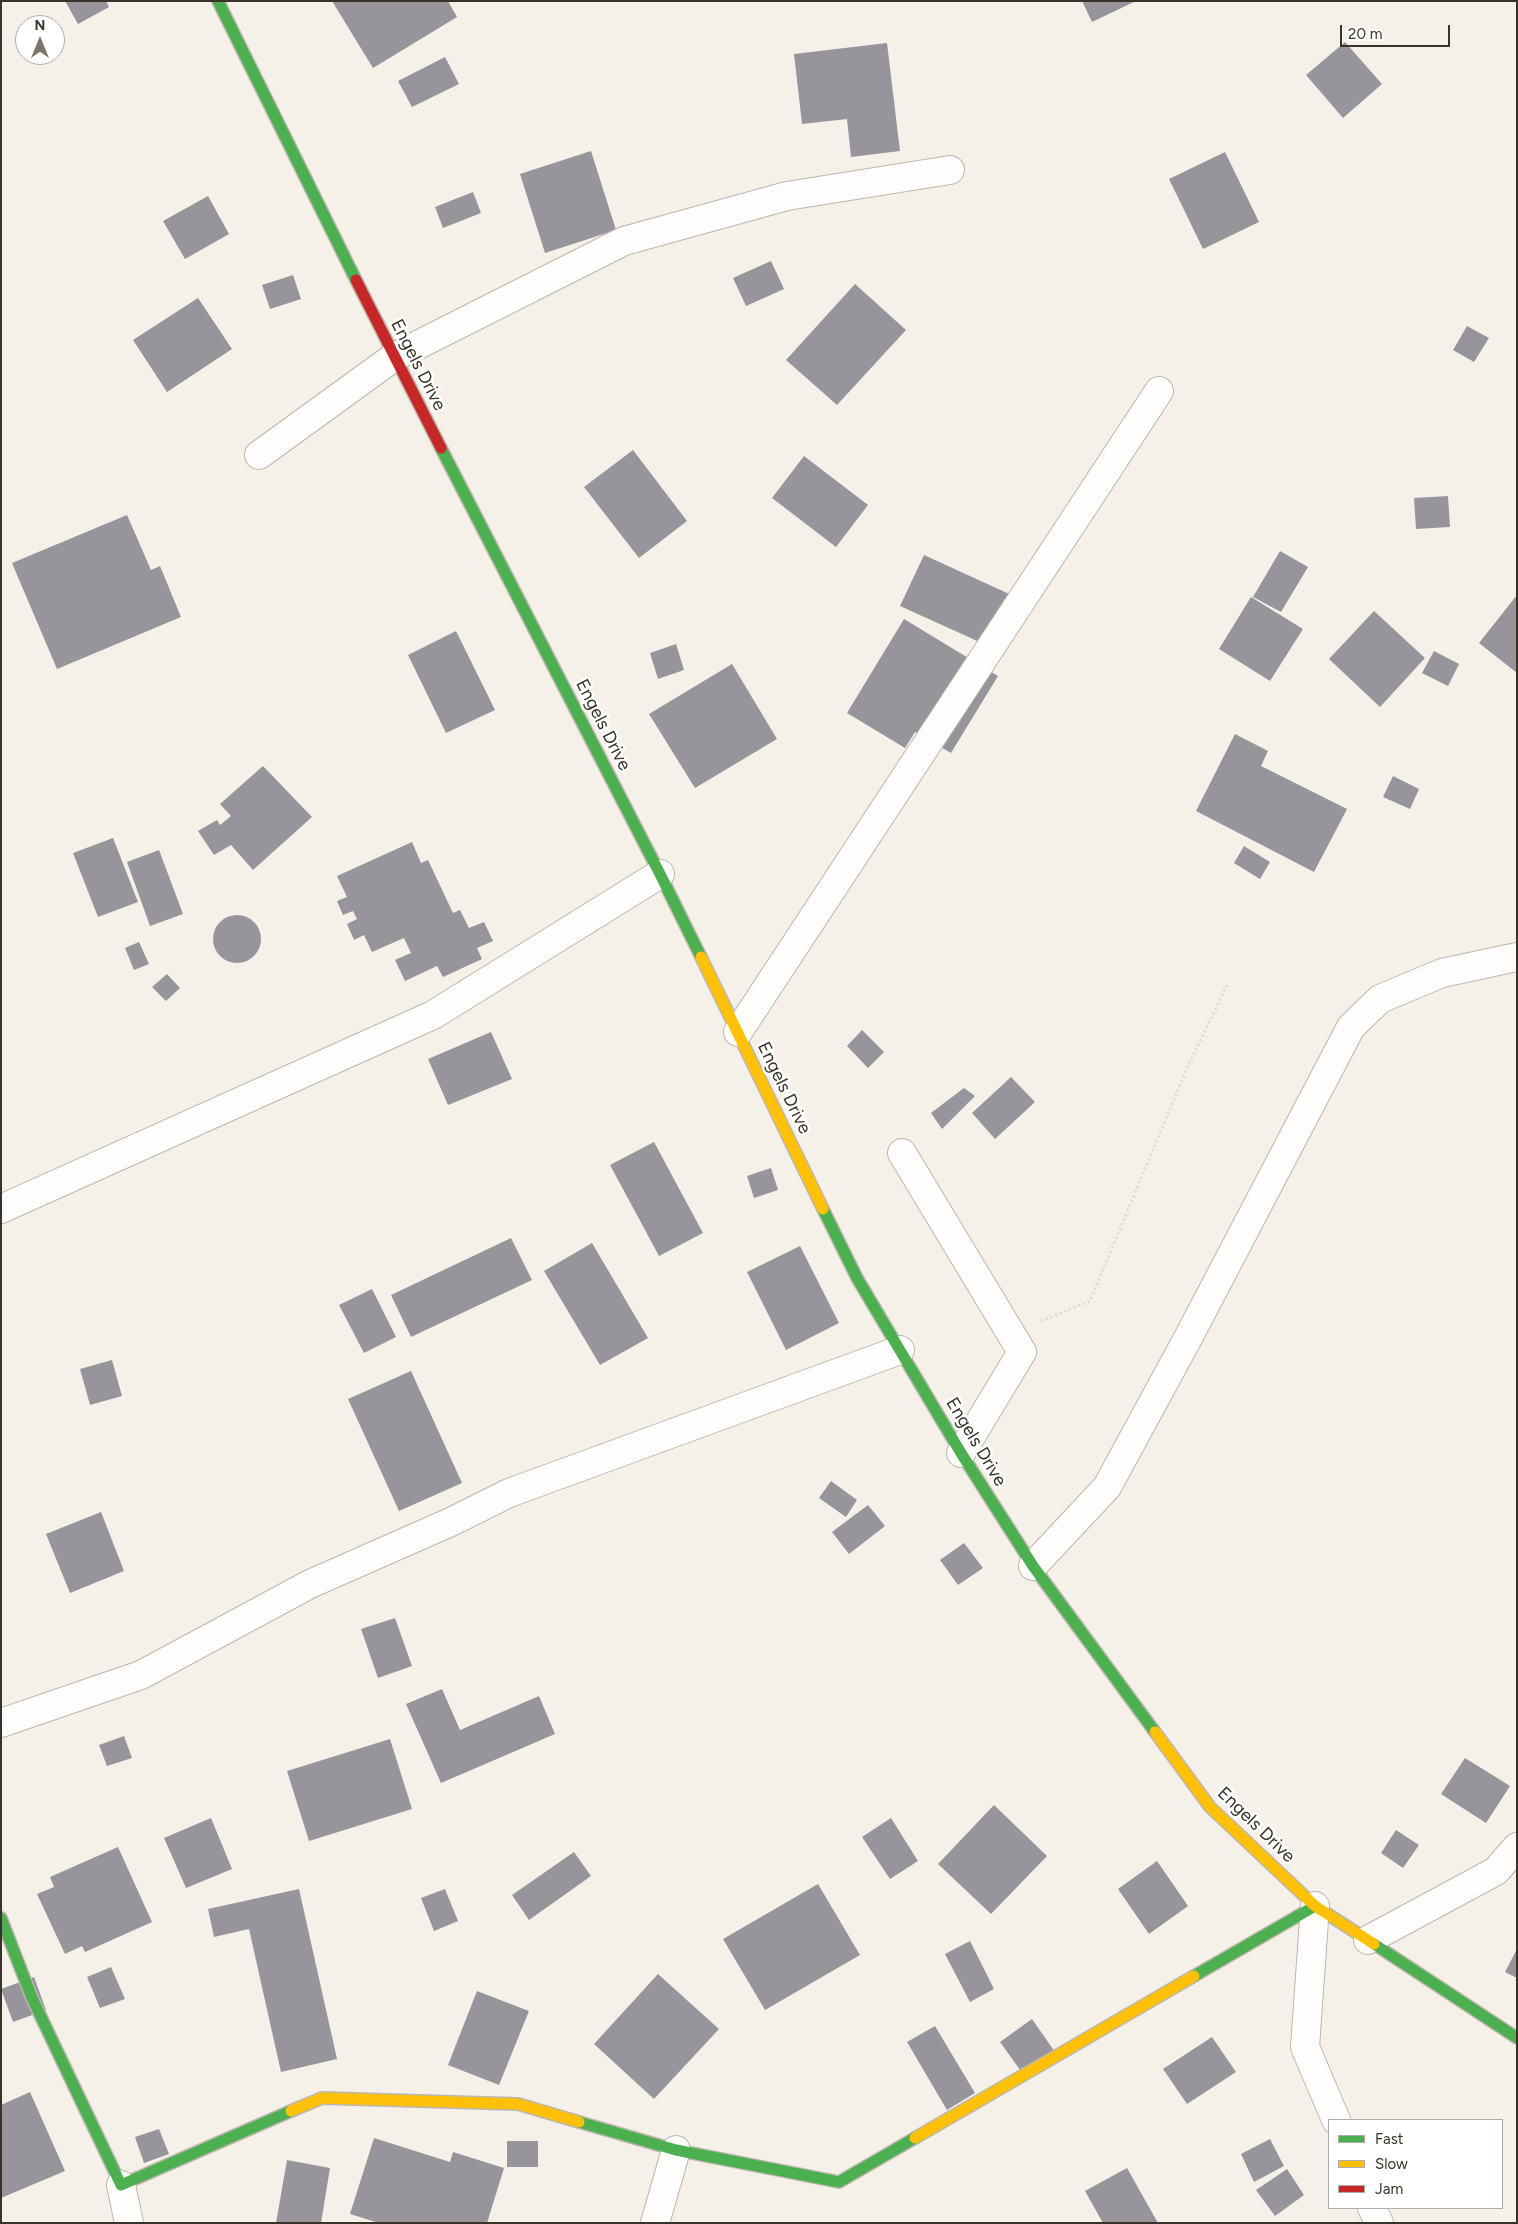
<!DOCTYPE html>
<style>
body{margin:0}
#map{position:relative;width:1518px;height:2224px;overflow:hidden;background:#f6f1e8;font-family:Figtree,sans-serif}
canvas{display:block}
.frame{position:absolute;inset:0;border:2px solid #393228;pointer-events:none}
.legend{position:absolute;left:1328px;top:2119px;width:175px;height:90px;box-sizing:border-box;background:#fff;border:1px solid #b0ada9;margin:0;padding:6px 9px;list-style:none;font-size:15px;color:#393228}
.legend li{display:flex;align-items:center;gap:10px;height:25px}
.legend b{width:25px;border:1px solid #b0ada9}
.north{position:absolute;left:15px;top:15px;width:50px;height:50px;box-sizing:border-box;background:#fff;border:1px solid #b0ada9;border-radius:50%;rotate:0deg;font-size:14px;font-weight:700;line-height:20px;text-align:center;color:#393228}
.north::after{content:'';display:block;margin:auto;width:18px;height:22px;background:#7b756b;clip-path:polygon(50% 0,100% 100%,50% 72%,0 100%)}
.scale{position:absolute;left:1340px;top:25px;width:110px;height:22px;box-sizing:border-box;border:2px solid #393228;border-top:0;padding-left:6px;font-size:15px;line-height:18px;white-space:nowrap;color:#393228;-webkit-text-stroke:4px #fff;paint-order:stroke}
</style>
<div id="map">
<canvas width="1518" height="2224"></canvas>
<div class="frame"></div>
<ul class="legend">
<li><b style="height:6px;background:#4caf50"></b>Fast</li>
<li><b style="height:6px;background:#ffc107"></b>Slow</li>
<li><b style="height:6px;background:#c62828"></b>Jam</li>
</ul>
<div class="north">N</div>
<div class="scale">20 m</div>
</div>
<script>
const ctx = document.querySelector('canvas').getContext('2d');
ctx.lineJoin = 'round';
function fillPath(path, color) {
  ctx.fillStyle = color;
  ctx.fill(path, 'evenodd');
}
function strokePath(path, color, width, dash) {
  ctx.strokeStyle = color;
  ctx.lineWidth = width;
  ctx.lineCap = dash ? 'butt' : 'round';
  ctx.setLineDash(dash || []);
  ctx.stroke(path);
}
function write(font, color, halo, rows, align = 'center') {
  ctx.font = font + ' Figtree,sans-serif';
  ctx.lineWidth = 5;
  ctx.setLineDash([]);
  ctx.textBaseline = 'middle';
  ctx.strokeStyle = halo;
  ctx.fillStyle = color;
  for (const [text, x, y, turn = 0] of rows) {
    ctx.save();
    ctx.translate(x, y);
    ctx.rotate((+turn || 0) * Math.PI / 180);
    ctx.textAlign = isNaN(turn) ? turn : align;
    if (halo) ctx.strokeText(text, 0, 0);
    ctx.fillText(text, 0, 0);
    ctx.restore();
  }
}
const building = new Path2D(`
 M65,1H106L109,7L78,24Z
 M332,1H448L457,17L373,68Z
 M1082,1H1136L1092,22Z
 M1345,42L1382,84L1343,118L1306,75Z
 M887,43L900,151L851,157L847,119L802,124L794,54Z
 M445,57L459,84L412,107L398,81Z
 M591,151L616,230L545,253L520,174Z
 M1225,152L1259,222L1203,249L1169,179Z
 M473,192L481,213L443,228L435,207Z
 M208,196L229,234L185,259L163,221Z
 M771,261L784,289L746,306L733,278Z
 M293,275L301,299L270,309L262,285Z
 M855,284L906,330L837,405L786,360Z
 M198,298L232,349L167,392L133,340Z
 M1467,326L1489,338L1474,362L1453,350Z
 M633,450L687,521L639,558L584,487Z
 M804,456L868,505L836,547L772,498Z
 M1448,496L1450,527L1416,529L1414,498Z
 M127,515L151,570L160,566L181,617L57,669L12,563Z
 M1280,551L1308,567L1281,612L1253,597Z
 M924,555L1018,598L995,649L900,606Z
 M1517,595V673L1479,643Z
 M1251,597L1303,629L1270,681L1219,649Z
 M1374,611L1425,658L1380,707L1329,659Z
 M904,619L998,676L951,753L915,732L905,748L847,713Z
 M456,631L495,710L446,733L408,655Z
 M676,644L684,670L658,679L650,653Z
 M1434,651L1459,664L1448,686L1422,673Z
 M732,664L777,739L695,788L649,714Z
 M1235,734L1268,751L1261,766L1347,809L1314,872L1196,811Z
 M263,766L312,817L253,870L231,845L214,855L198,831L217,820L220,825L231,816L220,804Z
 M1393,776L1419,789L1410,809L1383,797Z
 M113,838L138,902L98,917L73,853Z
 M412,842L421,863L428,860L453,913L460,910L469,928L484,922L493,941L477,948L482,959L443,977L437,966L405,981L395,960L411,953L404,938L372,952L364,935L354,940L347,924L357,919L353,911L343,915L337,901L347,897L337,876Z
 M1244,846L1270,862L1260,879L1234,863Z
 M159,850L183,914L150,926L127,862Z
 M213 939a24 24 0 1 1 48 0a24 24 0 1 1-48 0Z
 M139,942L149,964L134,970L125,948Z
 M167,974L180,988L166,1001L152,987Z
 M862,1030L884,1052L868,1068L847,1046Z
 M491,1032L512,1079L448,1105L428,1059Z
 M1011,1077L1035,1102L995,1139L972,1113Z
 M964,1088L975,1096L942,1129L931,1113Z
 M654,1142L703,1233L659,1256L610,1165Z
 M771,1168L778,1190L754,1198L747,1176Z
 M511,1238L532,1280L411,1337L391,1295Z
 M592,1243L648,1338L600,1365L544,1271Z
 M800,1246L839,1323L786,1350L747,1272Z
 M372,1289L396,1337L364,1353L339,1305Z
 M112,1360L122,1396L90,1405L80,1369Z
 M411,1371L462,1483L399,1511L348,1399Z
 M831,1481L857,1500L846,1517L819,1498Z
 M868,1505L885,1526L849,1554L832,1532Z
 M101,1512L124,1571L70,1593L46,1534Z
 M964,1543L983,1568L958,1585L940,1560Z
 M395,1618L412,1666L378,1678L361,1629Z
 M442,1689L460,1730L539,1696L555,1734L441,1783L406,1704Z
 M124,1736L132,1758L107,1766L99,1745Z
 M390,1739L412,1809L309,1841L287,1771Z
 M1465,1758L1510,1786L1486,1823L1441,1794Z
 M994,1805L1047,1856L991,1914L938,1864Z
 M211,1818L232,1869L186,1888L164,1838Z
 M891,1818L918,1861L890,1879L862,1837Z
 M1396,1830L1419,1845L1403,1868L1381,1853Z
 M118,1847L152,1922L85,1952L82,1946L65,1954L37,1894L54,1887L50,1877Z
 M574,1852L591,1876L529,1920L512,1895Z
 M1157,1861L1188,1906L1149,1934L1118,1889Z
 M818,1884L860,1955L765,2010L723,1939Z
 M299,1889L337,2059L281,2072L249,1929L214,1937L208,1909Z
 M445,1889L458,1921L434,1931L421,1898Z
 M970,1941L994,1989L970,2002L945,1954Z
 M1517,1949V1978L1505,1972Z
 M111,1967L125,1999L100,2008L87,1977Z
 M658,1974L719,2029L654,2099L594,2044Z
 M34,1977L46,2010L13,2022L1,1989Z
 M477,1991L529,2011L499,2085L448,2065Z
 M1032,2019L1055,2052L1023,2074L1000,2042Z
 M935,2026L975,2093L947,2110L907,2042Z
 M1212,2037L1236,2072L1187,2104L1163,2069Z
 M30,2092L65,2171L1,2198V2105Z
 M159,2129L169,2154L144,2163L135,2137Z
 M374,2138L450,2162L453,2152L504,2168L487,2223H379L350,2214Z
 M1270,2139L1284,2166L1254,2182L1241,2154Z
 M507,2141H538V2167H507Z
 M287,2160L330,2168L321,2223H276Z
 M1127,2168L1158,2223H1103L1085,2191Z
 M1287,2169L1304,2195L1275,2216L1256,2190Z`);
const path = new Path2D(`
 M1041,1321L1090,1301L1188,1066L1228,983`);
const street = new Path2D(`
 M259,455L394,357L624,241L787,196L950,170
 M738,1032L1159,391
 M902,1153L1022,1352L961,1453
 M1,1209L433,1015L660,874
 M1033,1566L1107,1487L1188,1338L1351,1027L1380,999L1442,973L1517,957
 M1,1723L141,1675L310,1584L453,1521L509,1493L900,1350
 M1315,1906L1305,2047L1336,2120
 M1368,1940L1496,1871L1517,1847
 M121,2185L129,2223
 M1372,2208L1379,2223
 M655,2223L676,2150`);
const fast = new Path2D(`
 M218,1L356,280
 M441,448L660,874L701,957
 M823,1209L857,1278L961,1453L1033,1566L1155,1732
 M1,1918L32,1998L121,2185L291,2111
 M1374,1944L1517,2038
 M1194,1976L1315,1906
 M579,2122L676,2150L839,2182L915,2138`);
const slow = new Path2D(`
 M701,957L823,1209
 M1155,1732L1210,1807L1315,1906L1374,1944
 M291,2111L322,2098L518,2104L579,2122
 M915,2138L1194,1976`);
const jam = new Path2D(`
 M356,280L441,448`);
const streetNames = [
 ["Engels Drive",418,365,63],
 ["Engels Drive",603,725,63],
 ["Engels Drive",784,1088,64],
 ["Engels Drive",976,1442,59],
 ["Engels Drive",1256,1825,44]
];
fillPath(building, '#97949b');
strokePath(street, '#bcb6ae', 30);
strokePath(fast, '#bcb6ae', 14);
strokePath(slow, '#bcb6ae', 14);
strokePath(jam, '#bcb6ae', 14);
strokePath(path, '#deddda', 3, [2.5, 2.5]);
strokePath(street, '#fefdfc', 28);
strokePath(fast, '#4caf50', 11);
strokePath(slow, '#ffc107', 11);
strokePath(jam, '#c62828', 11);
write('18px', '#393228', '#fff', streetNames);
</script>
